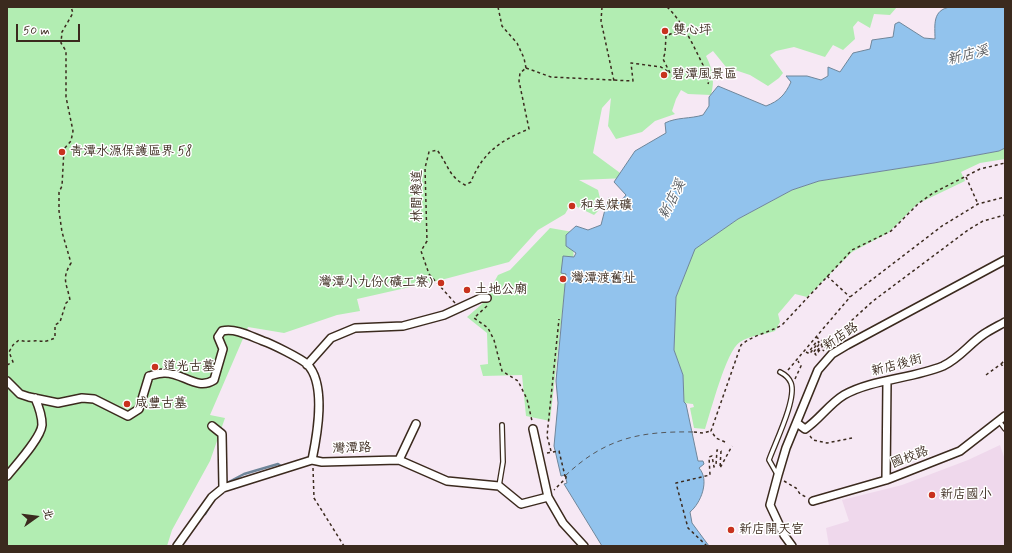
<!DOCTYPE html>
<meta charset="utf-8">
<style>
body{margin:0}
#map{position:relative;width:1012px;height:553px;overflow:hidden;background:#f6e8f4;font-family:Mynerve,"LXGW WenKai TC",sans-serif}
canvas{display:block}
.frame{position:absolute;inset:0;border:8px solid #3b2a1e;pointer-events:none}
.north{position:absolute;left:16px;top:497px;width:40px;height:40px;-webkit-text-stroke:3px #fff;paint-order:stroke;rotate:76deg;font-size:11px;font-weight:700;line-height:16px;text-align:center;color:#3b2a1e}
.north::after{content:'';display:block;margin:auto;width:14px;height:18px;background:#3b2a1e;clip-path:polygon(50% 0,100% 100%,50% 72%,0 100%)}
.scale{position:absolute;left:16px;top:24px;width:64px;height:18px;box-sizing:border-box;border:2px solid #3b2a1e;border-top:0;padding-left:5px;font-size:12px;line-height:14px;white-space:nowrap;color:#3b2a1e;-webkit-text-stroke:3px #fff;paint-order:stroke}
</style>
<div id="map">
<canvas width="1012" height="553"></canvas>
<div class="frame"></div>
<div class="north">北</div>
<div class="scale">50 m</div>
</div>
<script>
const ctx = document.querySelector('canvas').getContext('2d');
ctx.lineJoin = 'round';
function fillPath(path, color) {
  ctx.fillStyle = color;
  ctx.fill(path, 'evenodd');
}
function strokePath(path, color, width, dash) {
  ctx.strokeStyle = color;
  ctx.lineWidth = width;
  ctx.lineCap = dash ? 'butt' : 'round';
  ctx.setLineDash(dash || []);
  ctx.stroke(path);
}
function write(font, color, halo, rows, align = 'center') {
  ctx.font = font + ' Mynerve,"LXGW WenKai TC",sans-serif';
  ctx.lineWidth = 3;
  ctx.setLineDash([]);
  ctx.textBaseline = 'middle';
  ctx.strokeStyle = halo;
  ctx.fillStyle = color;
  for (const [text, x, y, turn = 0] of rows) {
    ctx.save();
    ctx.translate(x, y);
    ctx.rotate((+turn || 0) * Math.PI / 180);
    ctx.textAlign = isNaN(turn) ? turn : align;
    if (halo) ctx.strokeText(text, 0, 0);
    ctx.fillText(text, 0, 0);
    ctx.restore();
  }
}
const built = new Path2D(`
 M1000,445L1005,460V546H829L826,528L849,521L842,500L902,485L968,460Z`);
const green = new Path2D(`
 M7,7H897L890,15L874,14L870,28L858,21L853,27L855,39L843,50L833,45L825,57L794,47L776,51L770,55L783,73L779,78L768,86L750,75L726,67L713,51L706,56C713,70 715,80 711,95L688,94L681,90L676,99L672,111L675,114L655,121L642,132L616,139L608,126L611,98L602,108L593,153L627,178L579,180L598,190L602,207L594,215L571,204L565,214L538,230L509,262L441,280L357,299L360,311L337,315L284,333L248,327L210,415L225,418L210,461L172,530L167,546H7Z
 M1005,148V159L980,163L961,172L965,181L917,204L888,233L852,252L807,297L795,294L778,314L780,322L775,331C764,335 750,335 740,342C726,351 711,411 705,429L694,428L690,408L694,407L693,404L684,403L683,375L674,351L676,297L694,249L738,219L792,190L819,181L934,163L999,151Z
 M550,228L573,232L574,273L565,288L550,421L526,416L522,375L483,376L480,365L488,364L487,333L467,317L482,304L498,275L510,270Z`);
const water = new Path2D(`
 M950,7H1005V148L999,151L934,163L819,181L792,190L738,219L695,249L676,297L674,350L683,375L684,402L686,404L698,461H703L704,464L699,468C710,480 701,503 690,512L692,523L709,546H602L564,484L567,483L565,475L561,476L554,446L558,403L556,381L566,274L561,273L563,256L574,257L576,253L566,246V235L576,226L588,230L601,225L608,198L620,202L626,195L614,182L635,151L666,133L665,123C677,117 690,119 703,115L709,106V97L718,86L766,106C779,101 785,95 791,82L786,76H807L821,80L828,76V67L840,72L853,53L870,49L872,40L893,37L895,24L899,22L924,38L935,39C935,25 932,10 950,7Z`);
const stream = new Path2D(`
 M225,484L244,474L278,464L282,467
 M205,514L211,504`);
const ferry = new Path2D(`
 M565,476C605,438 640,431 694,432`);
const path = new Path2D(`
 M498,7L502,26L517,43L524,58L526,68
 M602,7L601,21L614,81
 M667,7C683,22 693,45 703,65L700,69L709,81L708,84
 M526,68L551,77L633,81L631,63L661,67L670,73L663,59L665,53L666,36L682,29
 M966,177L978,204
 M827,276L850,297
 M455,303L429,274L421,251L427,241L425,168L429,152L437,150C448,164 448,176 465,185L471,182C482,153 501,140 529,129L519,81L520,73L526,68
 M487,306L474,318L488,328L494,340L502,371L518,381L527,399L532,421
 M816,337L829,345
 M833,344L851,321L873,301L968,230L983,221L1005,215
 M827,348L831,344H833
 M806,352L808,353L817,341L819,342L811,352L813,353L820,343L822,344L815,354L816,355L824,344L826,346L823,350L824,351
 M1001,364L1005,360
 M7,365L13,362L9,352L13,345L19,340C25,342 26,341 32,341C44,340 41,344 55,338V325L60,322L66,303L70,300C67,284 61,279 71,263L62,232L59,211V192L62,186L64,149L71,141L73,131L66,97V51L61,43L62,32L73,13L71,7
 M788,370L850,297L865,285L942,226L978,204L1005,197
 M986,375L1001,364L1005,369
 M795,379L801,366L798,361
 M694,432L703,433L711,431
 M810,436L813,440L827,443L852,438
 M725,442L716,438L711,431L741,345C753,335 768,333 782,325L852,250L891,231L919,203L933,193L980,169L1005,163
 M551,451L547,436L559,319
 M547,453L559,451L565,476L566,474V478L554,490
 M313,468L314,498L344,546
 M784,481L796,488L800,494L806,497
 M707,546L688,528L676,483L710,475L709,457L712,456L714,467L716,465L717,450L721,451L720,468L732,446`);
const lane = new Path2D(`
 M999,421L1005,429
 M777,474L769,460C775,443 797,399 791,383C789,378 784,374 780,372
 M499,486L503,462L502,425`);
const street = new Path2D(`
 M307,365L331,338L355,328L403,326L444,315L481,298H487
 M7,381L20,394L29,397L58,403L82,398L94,399L128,416L139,409L149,376C153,375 159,373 164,373C182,372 197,391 214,380L223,349L218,337L222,331C236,328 250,336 263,341C272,344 300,358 307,364C327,384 317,436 312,460
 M797,423L805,429C819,420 829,404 844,395C872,379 912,379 943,366C960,358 969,344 984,334C990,330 998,326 1005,322
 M212,426L222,434L223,488
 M533,429L548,497L563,523L584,546
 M399,460L416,424
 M7,476C16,465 41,438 42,425C42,415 39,407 35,398
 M886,480L887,381
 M813,501L886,480L960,451L1005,416
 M177,546L212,497L223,488L312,460L322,462L399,460L447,481L499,486L521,504L548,497
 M792,546L784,535L770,505L778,475L786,448L818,370L832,354L847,345L1005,260`);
const markers = [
 [665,31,4,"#c8321e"],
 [664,75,4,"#c8321e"],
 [62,152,4,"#c8321e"],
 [572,206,4,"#c8321e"],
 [563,279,4,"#c8321e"],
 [441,283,4,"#c8321e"],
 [467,290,4,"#c8321e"],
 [155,367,4,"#c8321e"],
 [127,404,4,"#c8321e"],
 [932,495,4,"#c8321e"],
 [731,530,4,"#c8321e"]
];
const poiNames = [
 ["雙心坪",673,31],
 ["碧潭風景區",672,75],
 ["青潭水源保護區界 58",70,152],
 ["和美煤礦",580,206],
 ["灣潭渡舊址",571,279],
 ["灣潭小九份(礦工寮)",433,283,"right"],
 ["土地公廟",475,290],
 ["道光古墓",163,367],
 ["咸豐古墓",135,404],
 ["新店國小",940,495],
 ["新店開天宮",739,530]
];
const streetNames = [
 ["林間棧道",418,196,-90],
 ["新店路",841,337,-33],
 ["新店後街",897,366,-15],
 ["灣潭路",352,449,-2],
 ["國校路",910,458,-21]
];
const waterNames = [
 ["新店溪",968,56,-14],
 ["新店溪",673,200,-63]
];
fillPath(built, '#efd8ec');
fillPath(green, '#b2edb2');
fillPath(water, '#92c3ed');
strokePath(water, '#6f869a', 1);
strokePath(stream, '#6f869a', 2.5);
strokePath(ferry, '#55585c', 1, [5, 4]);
strokePath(lane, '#3b2a1e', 6);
strokePath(street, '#3b2a1e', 10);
strokePath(path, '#3b2a1e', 1.5, [3, 3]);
strokePath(lane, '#fff', 3.5);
strokePath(street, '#fff', 7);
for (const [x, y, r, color] of markers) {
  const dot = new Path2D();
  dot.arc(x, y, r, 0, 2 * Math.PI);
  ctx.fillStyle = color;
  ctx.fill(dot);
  strokePath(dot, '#fff', 1.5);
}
write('13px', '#3b2a1e', '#fff', poiNames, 'left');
write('13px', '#3b2a1e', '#fff', streetNames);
write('italic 14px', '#55585c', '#fff', waterNames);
</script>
